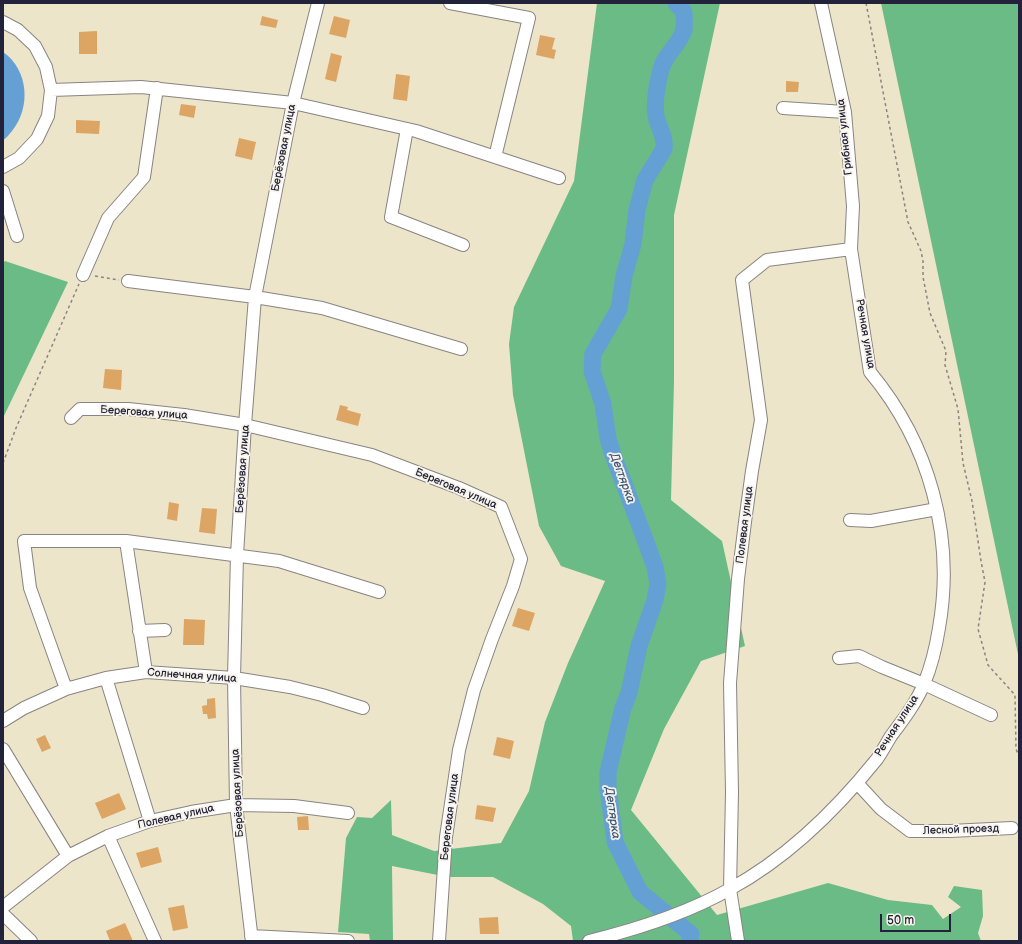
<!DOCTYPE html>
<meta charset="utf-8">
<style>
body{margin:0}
#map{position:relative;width:1022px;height:944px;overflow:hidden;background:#ede5c9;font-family:"Balsamiq Sans",sans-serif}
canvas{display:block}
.frame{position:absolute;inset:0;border:4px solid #22223b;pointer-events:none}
.scale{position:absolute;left:880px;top:914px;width:71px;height:18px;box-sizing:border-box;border:2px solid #22223b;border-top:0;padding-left:5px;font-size:12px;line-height:14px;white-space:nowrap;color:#22223b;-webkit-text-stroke:3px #f7f3e8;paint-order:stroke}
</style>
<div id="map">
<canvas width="1022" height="944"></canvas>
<div class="frame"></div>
<div class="scale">50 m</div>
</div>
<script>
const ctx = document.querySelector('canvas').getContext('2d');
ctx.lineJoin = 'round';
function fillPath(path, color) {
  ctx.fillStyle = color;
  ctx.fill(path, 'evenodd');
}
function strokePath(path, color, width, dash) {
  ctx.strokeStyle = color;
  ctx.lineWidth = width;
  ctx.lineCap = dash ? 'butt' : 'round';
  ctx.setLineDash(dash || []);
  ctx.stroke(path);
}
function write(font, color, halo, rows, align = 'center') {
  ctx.font = font + ' "Balsamiq Sans",sans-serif';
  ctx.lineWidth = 3.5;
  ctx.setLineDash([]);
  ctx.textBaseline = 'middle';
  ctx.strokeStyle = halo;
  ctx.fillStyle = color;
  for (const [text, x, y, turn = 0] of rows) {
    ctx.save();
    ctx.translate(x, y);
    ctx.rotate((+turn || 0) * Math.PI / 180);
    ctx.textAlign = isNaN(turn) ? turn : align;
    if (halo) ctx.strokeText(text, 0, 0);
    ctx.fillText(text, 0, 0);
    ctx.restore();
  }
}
const forest = new Path2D(`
 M597,3H720L674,215V381L671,500L722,541L745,646L701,661L664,729L631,810L717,915L828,883L888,900L932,905L943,919L961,907L948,897L954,886L982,890L983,916L978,933L981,941H573L571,926L543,904L493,877H448L392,866L393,941H370L369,934L338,932L346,838L357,817L372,818L391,800L392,835L434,851L501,843L529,791L545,722L568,663L605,581L561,566L539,526L513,395L509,344L514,307L574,181Z
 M881,3H1019V659Z
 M5,261L68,282L3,418V263Z`);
const water = new Path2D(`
 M3,52C29,70 31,108 12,131C9,134 7,138 3,140Z`);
const river = new Path2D(`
 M676,3L684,12C684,18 685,25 684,30C679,46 663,55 660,73C657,86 654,103 656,116C658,127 666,137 664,149L645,180L637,210L633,244L624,276L619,309L593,354L592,371L603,404L608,438L613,455L643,534L655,567L658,584L655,600L639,646L629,693L623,708L608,772V788L615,842L640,892L691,934L690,941`);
const building = new Path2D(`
 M262,16L278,20L276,28L260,25Z
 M334,16L350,20L346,38L329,34Z
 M97,31V54H79V32Z
 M540,35L555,38L552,49L556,50L554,59L536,55Z
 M331,53L342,56L336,82L325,79Z
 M396,74L410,76L407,101L393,99Z
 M786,81L799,82L798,92H786Z
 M181,104L196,106L194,118L179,115Z
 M76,120L100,121L99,134L76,133Z
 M239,138L256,142L252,160L235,156Z
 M105,369L122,370L121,390L103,388Z
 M340,405L348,407L347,410L361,414L358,426L336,420Z
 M169,502L179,504L177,521L167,519Z
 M202,508L217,509L215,534L199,532Z
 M518,608L535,613L529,631L512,626Z
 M184,619L205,620L204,645H183Z
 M215,698L216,718L208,719L207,714H203L202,706L207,705V699Z
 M45,735L51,748L42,752L36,739Z
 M497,737L514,741L510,759L493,755Z
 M119,793L126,809L102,819L95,803Z
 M477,805L496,808L493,822L475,819Z
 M308,816L309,830H298L297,817Z
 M158,847L162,862L141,868L136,853Z
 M184,905L188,928L173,931L168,908Z
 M498,917L499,934H480L479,918Z
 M125,923L133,941H110L106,931Z`);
const path = new Path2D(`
 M866,3L908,222L921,251L923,261V277L930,313L946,351L945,365L958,409L963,463L972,501L981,561L985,582L978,629L988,665L1015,695L1016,749L1019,756
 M95,276L119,280
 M3,463L16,428L79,284`);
const minor = new Path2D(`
 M450,3L529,18L495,157
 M3,22L18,30L35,46L46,67L51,90L48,116L37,139L19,158L3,167
 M51,90L141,87L293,103L416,131L559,178
 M783,108L845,112
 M407,129L391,217L463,245
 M3,191L17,236
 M83,275L108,218L144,177L157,88
 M128,281L255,297L322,308L461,349
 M71,418L80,409H128L184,415L245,425L372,455L459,488L501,507L521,559L513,586L492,639L474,690L459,750L446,837L439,941
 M850,520L871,521L937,509
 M126,541L146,672
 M139,631L165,630
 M839,658L859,656L882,667L924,684L991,715
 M106,678L150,821
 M66,689L30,588L24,541H126L279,561L379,592
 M3,721L24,708L66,689L106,678L146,672L234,678L290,687L322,695L363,708
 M3,749L68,856
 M857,783L881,809L910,831H950L1012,828
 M108,836L155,941
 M3,907L68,856L108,836L150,821L191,812L236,805L294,806L348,813
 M3,914L31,941
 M251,936L348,941
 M252,941L236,805L234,678L237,555L245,425L255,297L293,103L318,3
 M589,941C638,929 686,914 730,889C787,858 836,810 877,759C882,752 886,744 891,736C903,720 916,703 924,684C931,667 936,647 939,628C955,537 930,444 870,372L851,249L853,206L845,112L821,3
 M738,941L730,889L732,792L730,683L738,579L745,522L752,471L761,420L742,280L767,260L851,249`);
const streetNames = [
 ["Грибная улица",845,137,-96],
 ["Берёзовая улица",284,148,-79],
 ["Речная улица",865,334,80],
 ["Береговая улица",144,413,4],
 ["Берёзовая улица",243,469,-86],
 ["Береговая улица",456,489,23],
 ["Полевая улица",745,525,-83],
 ["Солнечная улица",192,676,4],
 ["Речная улица",897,726,-57],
 ["Берёзовая улица",238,793,-93],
 ["Полевая улица",176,817,-13],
 ["Береговая улица",450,817,-83],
 ["Лесной проезд",961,830,-2]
];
const waterNames = [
 ["Дегтярка",622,478,70],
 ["Дегтярка",612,813,82]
];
fillPath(forest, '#6abb86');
fillPath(water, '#65a0d5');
strokePath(river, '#65a0d5', 17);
fillPath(building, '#dca563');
strokePath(minor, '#888482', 14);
strokePath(path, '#888482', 1.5, [3, 3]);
strokePath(minor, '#fff', 12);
write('11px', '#22223b', '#f7f3e8', streetNames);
write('italic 12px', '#3d5479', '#f7f3e8', waterNames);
</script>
